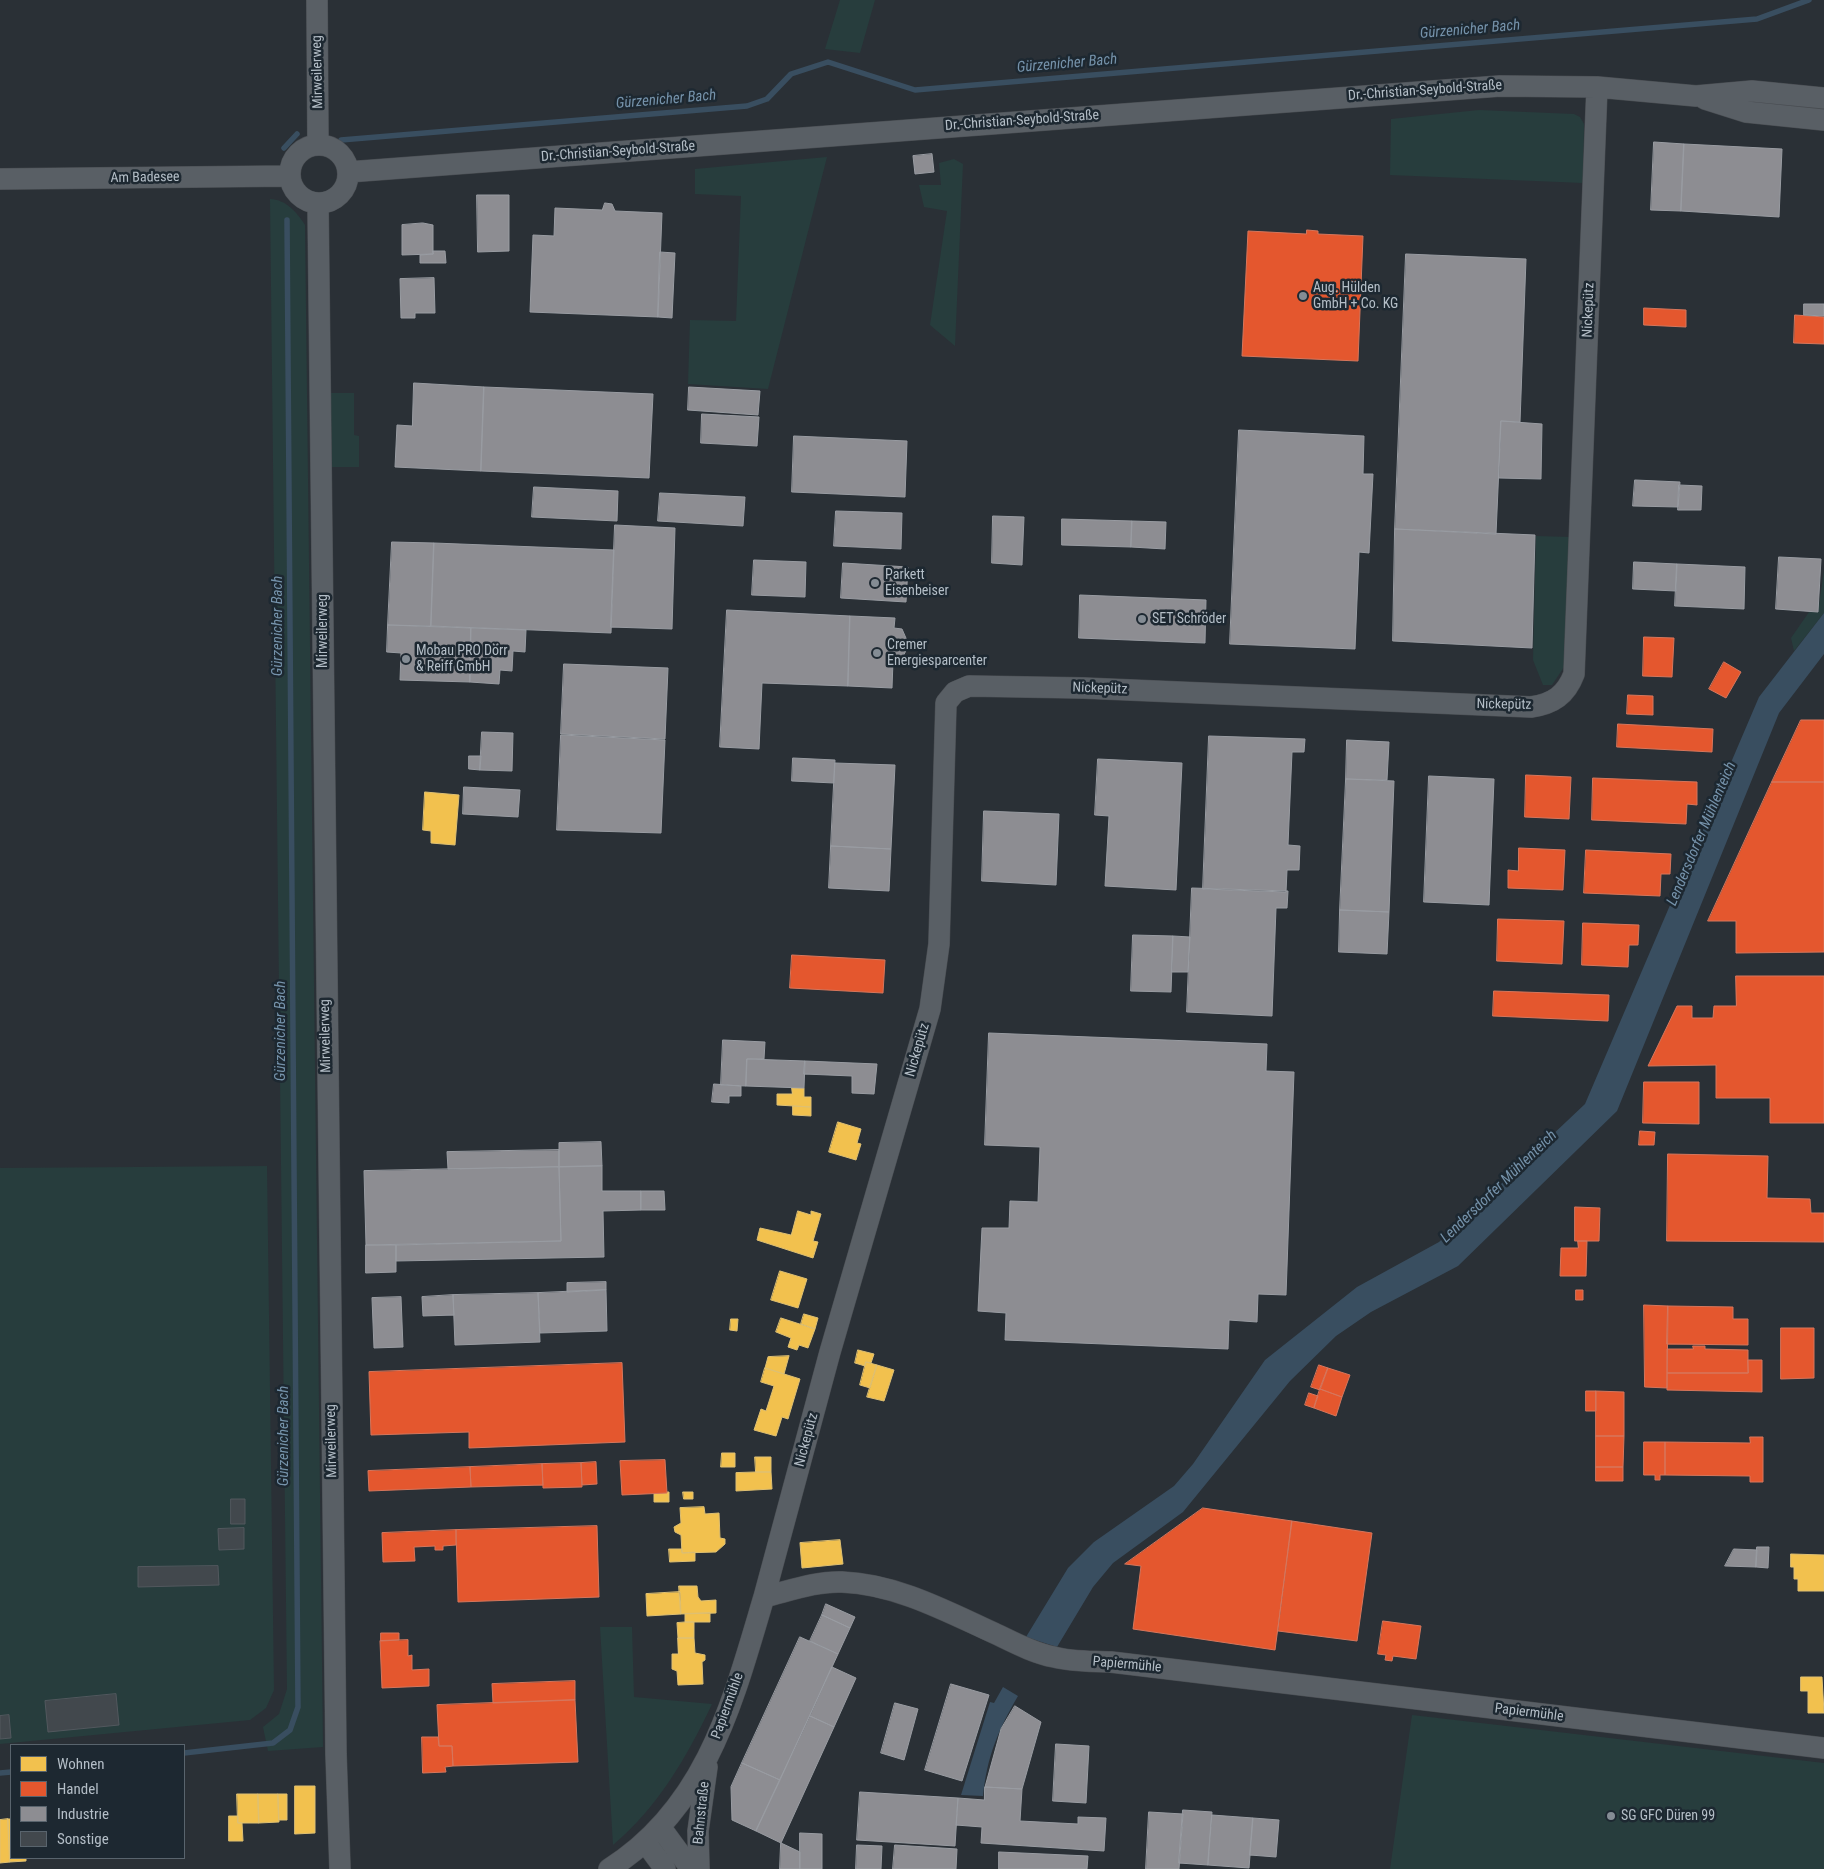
<!DOCTYPE html>
<meta charset="utf-8">
<style>
body{margin:0}
#map{position:relative;width:1824px;height:1869px;overflow:hidden;background:#2a3036;font-family:"Roboto Condensed",sans-serif}
canvas{display:block}
.legend{position:absolute;left:10px;top:1744px;width:175px;height:115px;box-sizing:border-box;background:#1d2831;border:1px solid #59646d;margin:0;padding:6px 9px;list-style:none;font-size:15px;color:#b4bec7}
.legend li{display:flex;align-items:center;gap:10px;height:25px}
.legend b{width:25px;border:1px solid #59646d}
</style>
<div id="map">
<canvas width="1824" height="1869"></canvas>
<ul class="legend">
<li><b style="height:14px;background:#f2c14e"></b>Wohnen</li>
<li><b style="height:14px;background:#e4572e"></b>Handel</li>
<li><b style="height:14px;background:#8d8d92"></b>Industrie</li>
<li><b style="height:14px;background:#42484d"></b>Sonstige</li>
</ul>
</div>
<script>
const ctx = document.querySelector('canvas').getContext('2d');
ctx.lineJoin = 'round';
function fillPath(path, color) {
  ctx.fillStyle = color;
  ctx.fill(path, 'evenodd');
}
function strokePath(path, color, width, dash) {
  ctx.strokeStyle = color;
  ctx.lineWidth = width;
  ctx.lineCap = dash ? 'butt' : 'round';
  ctx.setLineDash(dash || []);
  ctx.stroke(path);
}
function write(font, color, halo, rows, align = 'center') {
  ctx.font = font + ' "Roboto Condensed",sans-serif';
  ctx.lineWidth = 5;
  ctx.setLineDash([]);
  ctx.textBaseline = 'middle';
  ctx.strokeStyle = halo;
  ctx.fillStyle = color;
  for (const [text, x, y, turn = 0] of rows) {
    ctx.save();
    ctx.translate(x, y);
    ctx.rotate((+turn || 0) * Math.PI / 180);
    ctx.textAlign = isNaN(turn) ? turn : align;
    if (halo) ctx.strokeText(text, 0, 0);
    ctx.fillText(text, 0, 0);
    ctx.restore();
  }
}
const green = new Path2D(`
 M840,0H875L860,53L825,49Z
 M1479,110L1574,114L1580,117L1584,124L1583,183L1390,175L1391,119Z
 M827,157L768,389L688,384L690,320L736,321L741,196L695,194V169Z
 M954,159L963,164L955,346L930,325L947,211L924,207L919,185H941L939,163Z
 M270,199C285,199 298,213 305,225L323,1747L268,1751L263,1727L279,1714L287,1689Z
 M331,393H354V435L359,436V467H331Z
 M1536,536L1570,537L1564,667L1552,685H1543L1533,660Z
 M1824,570V613L1794,651L1791,638L1809,612H1818Z
 M267,1166L274,1690L266,1708L250,1720L0,1744V1168Z
 M600,1627H632L634,1697L712,1704C687,1757 658,1807 613,1845Z
 M1412,1715L1824,1763V1869H1390Z`);
const water = new Path2D(`
 M1824,613V654L1779,713L1617,1111L1458,1266L1371,1312L1336,1336L1290,1381L1183,1512L1113,1563L1093,1587L1057,1647L1026,1637L1068,1568L1094,1542L1174,1486L1193,1464L1265,1360L1357,1287L1439,1242L1585,1104L1759,697Z
 M1003,1687L1018,1696C998,1730 987,1757 983,1796L961,1795L990,1702L994,1703Z`);
const homes = new Path2D(`
 M425,792L459,795L455,845L431,843V831L423,830Z
 M792,1088H804V1097H811V1107L777,1105V1094H792Z
 M793,1106L811,1107V1116L793,1115Z
 M838,1122L861,1129L857,1143L861,1144L856,1160L829,1152Z
 M798,1211L811,1215V1211L821,1214L813,1241L818,1242L813,1258L757,1240L760,1228L791,1235Z
 M780,1271L807,1279L798,1308L771,1300Z
 M804,1314L818,1318L815,1329L801,1324Z
 M781,1318L815,1329L808,1348L799,1345L797,1350L788,1347L791,1338L776,1332Z
 M731,1319H738L737,1331L730,1330Z
 M858,1350L874,1354L871,1363L866,1362L865,1366L855,1363Z
 M789,1356L784,1374L765,1368L768,1357Z
 M866,1362L877,1365L870,1388L860,1385Z
 M877,1365L894,1370L884,1401L867,1397Z
 M765,1368L800,1379L788,1419L782,1417L776,1436L754,1430L761,1409L766,1411L774,1386L761,1382Z
 M722,1453H735V1467H721Z
 M755,1457H771V1472H756Z
 M756,1472H771L772,1489L736,1491V1473Z
 M666,1492H669V1502H654V1494Z
 M683,1492H693V1499H684Z
 M704,1507L705,1514L719,1513L720,1538L725,1539V1544L716,1552L682,1553L681,1535L675,1532L674,1527L681,1523L680,1508Z
 M840,1540L843,1564L802,1568L800,1543Z
 M669,1549H682V1553L695,1552V1561L670,1562Z
 M1791,1554L1824,1555V1591H1798V1579H1794V1567H1791Z
 M679,1586H697L698,1597L701,1601L716,1600V1613L681,1614Z
 M680,1592L681,1614L647,1616L646,1594Z
 M710,1613V1622H685V1614Z
 M685,1622H694V1638H678L677,1623Z
 M678,1638H694L695,1653L705,1655V1660L702,1662L703,1684L678,1685L677,1671L672,1669V1654H678Z
 M1801,1677H1822L1824,1713H1808V1691H1801Z
 M295,1786H315V1833L295,1834Z
 M237,1794H258L259,1823H238Z
 M258,1794H278L279,1822L259,1823Z
 M278,1794H287V1820H279Z
 M229,1816H238V1823H242L243,1841H229Z
 M8,1819L10,1862L0,1863V1820Z
 M8,1819H11V1858H26V1861L10,1862Z`);
const shops = new Path2D(`
 M1307,230L1318,231V234L1363,236L1358,361L1242,356L1248,231L1306,234Z
 M1644,308L1686,310V327L1644,325Z
 M1795,315L1824,317V344L1794,343Z
 M1644,637L1674,638L1672,677L1643,676Z
 M1724,662L1741,672L1726,698L1709,689Z
 M1628,695L1653,696V715L1627,714Z
 M1801,720H1824V782H1772Z
 M1618,724L1713,729L1712,752L1617,747Z
 M1526,775L1571,777L1569,819L1525,817Z
 M1593,778L1697,782V805L1687,804L1686,824L1592,820Z
 M1772,782H1824V952L1736,953V921H1708Z
 M1519,848L1565,850L1563,890L1508,888V870L1518,871Z
 M1586,850L1671,854L1670,874H1661L1660,896L1584,893Z
 M1498,919L1564,921L1562,964L1497,961Z
 M1583,923L1639,925L1638,945H1629L1628,967L1582,965Z
 M792,955L885,960L883,993L790,988Z
 M1736,976H1824V1123H1770V1098H1716V1065L1648,1066L1677,1006H1692V1018H1713L1714,1006H1736Z
 M1494,991L1609,995L1608,1021L1493,1016Z
 M1644,1082H1699V1124L1643,1123Z
 M1640,1131L1655,1132L1654,1145H1639Z
 M1668,1154L1768,1156L1767,1198L1810,1199L1811,1213H1824V1242L1667,1241Z
 M1575,1207L1600,1208L1599,1241H1575Z
 M1578,1241H1587L1586,1276H1560L1561,1248H1578Z
 M1576,1290H1583V1300H1576Z
 M1644,1305L1668,1306L1667,1388L1645,1387Z
 M1668,1306L1733,1307V1319H1748V1345L1667,1344Z
 M1781,1328H1814V1378L1781,1379Z
 M1693,1346H1705V1349L1748,1350V1373H1667V1349H1693Z
 M1748,1360H1762V1392L1667,1390V1373H1748Z
 M622,1363L625,1442L469,1448V1432L371,1435L369,1372Z
 M1319,1365L1328,1368L1320,1390L1311,1387Z
 M1328,1368L1350,1375L1342,1397L1320,1389Z
 M1320,1389L1342,1397L1336,1416L1314,1408Z
 M1586,1391H1596V1411H1586Z
 M1596,1391L1624,1392V1436H1596Z
 M1309,1393L1318,1396L1314,1408L1305,1405Z
 M1596,1436H1624L1623,1467H1596Z
 M1750,1437H1763V1482H1750V1476L1665,1475V1442L1750,1443Z
 M1644,1442H1665V1475H1660V1480H1655V1475H1644Z
 M665,1460L667,1493L622,1495L620,1461Z
 M596,1462L597,1484L582,1485L581,1463Z
 M581,1463L582,1487L543,1488L542,1464Z
 M542,1464L543,1485L471,1487L470,1467Z
 M470,1467L471,1487L369,1491L368,1471Z
 M1596,1467H1623V1481H1596Z
 M1203,1508L1292,1521L1275,1650L1133,1629L1141,1566L1125,1564Z
 M1292,1521L1372,1533L1357,1641L1278,1631Z
 M597,1526L599,1597L458,1602L456,1530Z
 M456,1530V1545L443,1546V1550H435V1546L414,1547L415,1561L383,1562L382,1533Z
 M1383,1621L1421,1626L1416,1659L1393,1656L1392,1661L1385,1660L1386,1655L1378,1654Z
 M381,1633H399V1640L381,1641Z
 M408,1640V1656L412,1655V1670L429,1669V1686L382,1688L380,1641Z
 M575,1681V1700L493,1703L492,1684Z
 M575,1700L578,1762L453,1766L452,1746H439L437,1705Z
 M422,1737H438L439,1746H452L453,1766L445,1767L446,1772L423,1773Z`);
const industry = new Path2D(`
 M1654,142L1684,144L1681,211L1651,210Z
 M1684,144L1782,149L1779,217L1681,211Z
 M932,154L934,172L915,174L913,156Z
 M477,195H509V251L478,252Z
 M605,203L612,204L615,211L662,213L658,317L530,312L533,235L554,236L555,208L602,210Z
 M423,223L433,225V254L402,255V225Z
 M433,251H445L446,263H420V255L433,254Z
 M660,252L675,253L672,318L658,317Z
 M1406,254L1526,259L1520,422L1501,421L1496,534L1395,529Z
 M434,278L435,313H415V318H401L400,279Z
 M1804,304H1824V316L1804,315Z
 M414,383L484,387L481,471L395,467L397,425L412,426Z
 M484,387L653,394L649,478L481,471Z
 M689,387L760,391L758,415L688,410Z
 M702,414L759,417L757,446L701,443Z
 M1501,421L1542,424L1541,479L1499,478Z
 M1239,430L1364,436L1363,474H1373L1369,553L1359,552L1355,649L1230,644Z
 M794,436L907,441L905,497L792,492Z
 M1635,480L1680,482L1678,507L1633,506Z
 M1679,485L1702,486L1701,510H1678Z
 M534,487L618,491L617,521L532,517Z
 M660,493L745,497L743,526L658,521Z
 M836,511L902,513L901,549L834,546Z
 M993,516L1024,517L1022,565L992,563Z
 M1062,519L1132,521L1131,547L1062,545Z
 M1132,521L1166,522L1165,549L1131,547Z
 M615,525L675,528L672,629L611,627Z
 M1395,529L1535,535L1532,648L1393,641Z
 M392,542L434,543L431,626L388,625Z
 M434,543L614,550L611,633L431,626Z
 M1779,557L1821,559L1818,612L1776,609Z
 M754,560L806,562L805,597L752,595Z
 M1634,562L1677,564L1676,591L1633,589Z
 M843,563L908,567L906,602L841,598Z
 M1677,564L1745,567L1744,609L1675,606Z
 M1080,595L1206,600L1205,643L1079,638Z
 M727,610L850,616L848,686L762,683L759,749L720,747Z
 M850,616L895,618L894,628L902,629L909,645L900,662L893,661L892,688L848,686Z
 M388,625L471,628L470,682L400,680L401,653L387,652Z
 M471,628L526,630L525,652L513,651L512,671L500,670L499,684L470,682Z
 M564,664L668,668L665,739L561,734Z
 M482,732L513,733L512,771L480,770Z
 M561,735L665,740L661,833L557,830Z
 M1209,736L1305,739L1304,752H1292L1288,845L1300,846L1299,870H1287L1286,892L1203,889Z
 M1347,740L1389,742L1387,780L1346,779Z
 M469,756H481L480,770L469,769Z
 M793,758L835,760L834,783L792,781Z
 M1098,759L1182,763L1176,890L1105,886L1109,816L1095,815Z
 M835,763L895,765L891,849L831,846Z
 M1429,776L1494,779L1489,905L1424,902Z
 M1346,779L1394,781L1389,912L1340,910Z
 M464,787L520,790L518,817L463,814Z
 M984,811L1059,814L1056,885L982,881Z
 M831,846L891,849L889,891L829,888Z
 M1192,888L1288,891L1287,908H1276L1272,1016L1187,1012Z
 M1340,910L1389,912L1387,954L1339,952Z
 M1133,935L1173,936L1171,992L1131,991Z
 M1173,936L1190,937L1188,972H1172Z
 M989,1033L1267,1044L1266,1071L1294,1072L1286,1295L1258,1294L1257,1322L1229,1320L1228,1349L1005,1340L1006,1313L978,1311L982,1228H1009L1010,1201L1038,1202L1040,1147L985,1145Z
 M723,1040L765,1042L764,1059H747L746,1086L721,1085Z
 M747,1059L805,1061L804,1088L746,1086Z
 M805,1061L877,1064L874,1094L852,1093V1076L804,1074Z
 M714,1084L741,1086V1096H729V1103L712,1102Z
 M601,1142L602,1166L559,1167V1143Z
 M559,1150V1167L448,1169L447,1152Z
 M602,1166V1191H641V1210L603,1211L604,1257L396,1261V1245L561,1241L559,1167Z
 M559,1167L561,1241L366,1245L364,1171Z
 M641,1191H664L665,1210H641Z
 M366,1245H396V1272L366,1273Z
 M606,1282V1290L567,1292V1283Z
 M606,1290L607,1331L540,1333L538,1293Z
 M538,1293L540,1342L455,1345L453,1295Z
 M453,1295L454,1315L423,1316L422,1297Z
 M401,1297L403,1347L374,1348L372,1298Z
 M1757,1547H1769L1768,1568L1756,1567Z
 M1734,1549L1757,1550L1756,1567L1725,1566Z
 M826,1604L855,1617L850,1628L822,1615Z
 M822,1615L850,1628L838,1654L810,1641Z
 M800,1637L838,1654L780,1780L742,1763Z
 M832,1667L856,1678L834,1727L810,1716Z
 M951,1684L989,1695L962,1781L925,1770Z
 M895,1703L918,1709L904,1760L881,1753Z
 M1015,1706L1041,1722L1022,1789L985,1787L1001,1729Z
 M810,1716L834,1727L781,1843L756,1831Z
 M1056,1744L1089,1746L1086,1803L1053,1801Z
 M742,1763L780,1780L756,1831L732,1820L731,1787Z
 M985,1787L1022,1789L1020,1821L1078,1824V1817L1106,1818L1104,1851L981,1843L982,1827L956,1825L958,1798L984,1800Z
 M860,1792L958,1798L955,1846L857,1840Z
 M1183,1810L1212,1812L1208,1865L1179,1863Z
 M1149,1812L1183,1814L1179,1869H1146Z
 M1212,1815L1253,1818L1249,1868L1208,1865Z
 M1253,1818L1279,1820L1276,1857L1250,1855Z
 M800,1833L822,1834V1869H800Z
 M781,1843L800,1852V1869H780Z
 M857,1845L882,1846L881,1869H856Z
 M895,1845L957,1849L956,1869H893Z
 M999,1852L1088,1856L1087,1869H999Z`);
const stream = new Path2D(`
 M341,140L747,106L767,99L791,74L828,62L915,90L1757,19L1809,0
 M284,148L297,134
 M184,1753L273,1743L290,1730L298,1707L287,220
 M0,1773L11,1772`);
const building = new Path2D(`
 M231,1499H245V1524H231Z
 M244,1528V1549L219,1550L218,1529Z
 M218,1566L219,1585L138,1587V1567Z
 M116,1694L119,1725L48,1732L45,1701Z
 M9,1715L11,1738L0,1739V1716Z`);
const minor = new Path2D(`
 M317,0L318,145
 M1705,99L1746,112L1824,120
 M290 174a29 29 0 1 1 58 0a29 29 0 1 1-58 0Z
 M348,172L1500,86L1597,87L1696,96L1752,91L1824,98
 M0,179L290,176
 M318,203L336,1754L340,1869
 M764,1597L830,1352L930,1009L939,944L946,703L955,692L969,686L1083,688L1531,707C1553,704 1566,695 1574,674L1597,87
 M661,1828L691,1869
 M645,1842L665,1869
 M609,1869C707,1807 733,1701 764,1597C789,1591 816,1581 842,1582C896,1584 946,1611 994,1633C1013,1642 1033,1653 1054,1657C1072,1662 1092,1661 1111,1662L1824,1748
 M699,1869L698,1831L707,1767`);
const markers = [
 [1303,296,5,"#848c94"],
 [875,583,5,"#848c94"],
 [1142,619,5,"#848c94"],
 [877,653,5,"#848c94"],
 [406,659,5,"#848c94"],
 [1611,1816,5,"#848c94"]
];
const streetNames = [
 ["Mirweilerweg",318,72,-91],
 ["Dr.-Christian-Seybold-Straße",1425,91,-4],
 ["Dr.-Christian-Seybold-Straße",1022,121,-4],
 ["Dr.-Christian-Seybold-Straße",618,152,-4],
 ["Am Badesee",145,178,-1],
 ["Nickepütz",1589,310,-88],
 ["Mirweilerweg",323,631,-90],
 ["Nickepütz",1100,689,2],
 ["Nickepütz",1504,705,1],
 ["Mirweilerweg",326,1036,-91],
 ["Nickepütz",918,1050,-74],
 ["Nickepütz",807,1440,-75],
 ["Mirweilerweg",332,1441,-91],
 ["Papiermühle",1127,1665,5],
 ["Papiermühle",728,1706,-70],
 ["Papiermühle",1529,1713,7],
 ["Bahnstraße",702,1813,-84]
];
const poiNames = [
 ["Aug. Hülden",1313,288],
 ["GmbH + Co. KG",1313,304],
 ["Parkett",885,575],
 ["Eisenbeiser",885,591],
 ["SET Schröder",1152,619],
 ["Cremer",887,645],
 ["Energiesparcenter",887,661],
 ["Mobau PRO Dörr",416,651],
 ["& Reiff GmbH",416,667],
 ["SG GFC Düren 99",1621,1816]
];
const waterNames = [
 ["Gürzenicher Bach",1470,30,-5],
 ["Gürzenicher Bach",1067,64,-5],
 ["Gürzenicher Bach",666,100,-5],
 ["Gürzenicher Bach",278,626,-90],
 ["Lendersdorfer Mühlenteich",1702,834,-67],
 ["Gürzenicher Bach",281,1031,-90],
 ["Lendersdorfer Mühlenteich",1499,1187,-44],
 ["Gürzenicher Bach",284,1436,-90]
];
fillPath(green, '#273d3d');
fillPath(water, '#394e60');
fillPath(homes, '#f2c14e');
strokePath(homes, '#dfc072', 1);
fillPath(shops, '#e4572e');
strokePath(shops, '#d6765c', 1);
fillPath(industry, '#8d8d92');
strokePath(industry, '#999ca2', 1);
strokePath(stream, '#394e60', 5.5);
fillPath(building, '#42484d');
strokePath(building, '#52585e', 1);
strokePath(minor, '#484c51', 22);
strokePath(minor, '#595f65', 21);
for (const [x, y, r, color] of markers) {
  const dot = new Path2D();
  dot.arc(x, y, r, 0, 2 * Math.PI);
  ctx.fillStyle = color;
  ctx.fill(dot);
  strokePath(dot, '#1d2831', 2);
}
write('14px', '#b4bec7', '#1d2831', streetNames);
write('14px', '#b4bec7', '#1d2831', poiNames, 'left');
write('italic 15px', '#7592aa', '#1d2831', waterNames);
</script>
